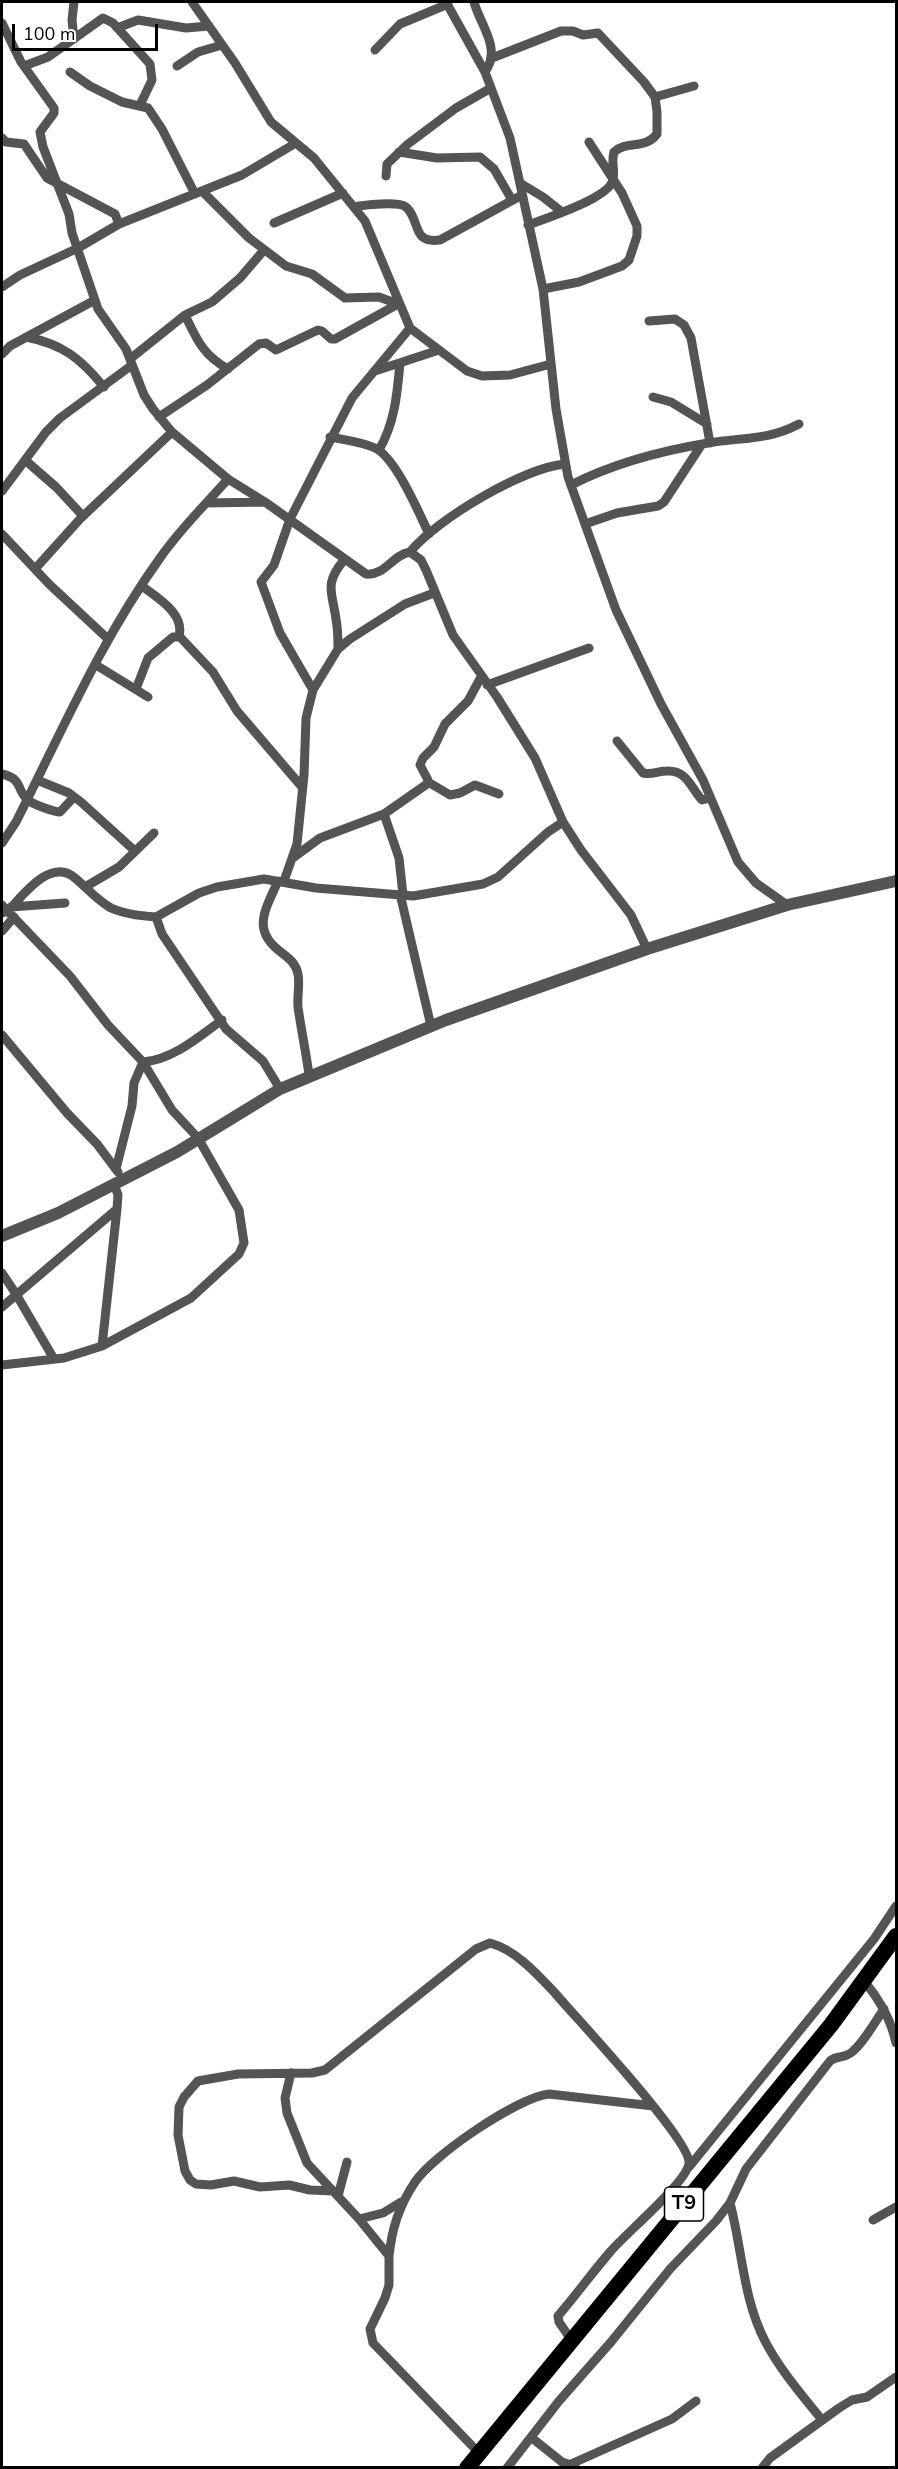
<!DOCTYPE html>
<style>
body{margin:0}
#map{position:relative;width:898px;height:2469px;overflow:hidden;background:#fff;font-family:"Nunito Sans",sans-serif}
canvas{display:block}
.frame{position:absolute;inset:0;border:3px solid #000;pointer-events:none}
.scale{position:absolute;left:12px;top:24px;width:146px;height:27px;box-sizing:border-box;border:3px solid #000;border-top:0;padding-left:8px;font-size:18px;line-height:21px;white-space:nowrap;color:#000;-webkit-text-stroke:4px #fff;paint-order:stroke}
</style>
<div id="map">
<canvas width="898" height="2469"></canvas>
<div class="frame"></div>
<div class="scale">100 m</div>
</div>
<script>
const ctx = document.querySelector('canvas').getContext('2d');
ctx.lineJoin = 'round';
function strokePath(path, color, width, dash) {
  ctx.strokeStyle = color;
  ctx.lineWidth = width;
  ctx.lineCap = dash ? 'butt' : 'round';
  ctx.setLineDash(dash || []);
  ctx.stroke(path);
}
function write(font, color, halo, rows, align = 'center') {
  ctx.font = font + ' "Nunito Sans",sans-serif';
  ctx.lineWidth = 5;
  ctx.setLineDash([]);
  ctx.textBaseline = 'middle';
  ctx.strokeStyle = halo;
  ctx.fillStyle = color;
  for (const [text, x, y, turn = 0] of rows) {
    ctx.save();
    ctx.translate(x, y);
    ctx.rotate((+turn || 0) * Math.PI / 180);
    ctx.textAlign = isNaN(turn) ? turn : align;
    if (halo) ctx.strokeText(text, 0, 0);
    ctx.fillText(text, 0, 0);
    ctx.restore();
  }
}
const minor = new Path2D(`
 M192,2L235,63L271,122L314,158L365,221L410,328L467,371L482,376L510,375L551,364
 M446,2L485,72L510,138L543,289L556,409L568,477L616,610L661,704L703,780L738,862L756,883L787,905
 M474,2C480,25 502,48 485,72
 M2,23L21,62L54,108V113L40,132L43,147L69,214L72,233L98,309L126,349L144,395L153,409L172,432L228,479L265,502L366,574C385,576 392,555 410,552L421,560L426,570L453,635L497,697L535,758L563,822L581,850L631,915L647,949
 M117,28L138,20L186,28L209,26
 M74,39L72,20L74,2
 M375,50L400,24L448,4
 M492,58L561,31H573L583,35L598,33L644,82L655,97L657,112V134C645,150 627,140 614,152C611,161 615,170 613,180C609,198 545,219 528,225
 M24,66L48,57L103,18L113,23L150,64L152,80L140,105
 M177,66L198,52L222,45
 M70,72L90,86L122,102L148,108L162,129L195,194
 M655,97L694,86
 M2,138L6,142L24,144L47,178L115,214L119,224
 M399,152L437,158L480,157L494,169L512,200
 M386,176L387,164L408,144L456,108L491,88
 M520,183L543,197L562,212
 M202,191L249,238L286,266L312,274L345,298L379,297L398,304
 M354,207C363,205 398,201 406,207C421,220 411,244 440,240L522,195
 M274,223L343,193
 M2,287L20,275L78,248L119,224L242,175L296,143
 M543,289L579,282L622,266L629,260L637,236V226L622,193L589,142
 M185,315C197,340 203,355 228,369
 M649,321L675,319L684,325L691,338L710,443
 M26,337C63,344 81,359 104,387
 M2,354L10,346L95,300
 M130,359L185,315L212,302L240,278L264,250
 M375,371L439,350
 M653,397L671,402L707,424
 M159,417L207,385L259,344L266,343L276,350L318,330L322,331L331,339H335L398,304
 M330,437C345,440 362,442 375,448C396,458 419,513 429,534
 M379,450C395,422 397,395 400,363
 M25,460L56,487L83,516
 M571,485C614,463 660,451 708,443C742,437 767,441 799,424
 M2,491L46,432L60,418L132,365
 M207,503L265,502
 M585,524L617,513L658,506L664,502L702,444
 M2,534L49,584L108,639
 M410,552C437,519 523,468 565,464
 M35,569L80,519L172,432
 M142,586C157,598 185,613 179,636
 M338,649C338,639 338,629 336,619C332,591 324,584 344,560
 M96,665L148,697
 M487,685L589,648
 M136,689L148,658L173,637H180L213,672L237,711L302,787
 M313,690L280,633L261,582L274,565L290,519L352,398L410,328
 M617,741L643,773C652,775 658,771 667,771C687,770 691,788 702,800L710,798
 M2,774C24,779 16,791 28,800C32,804 54,812 60,812L74,797
 M37,780L69,793L81,802L135,851
 M428,782L450,795L460,793L475,785L499,794
 M384,814L399,858L403,895
 M2,843L16,822C61,733 101,640 160,558C180,529 205,505 228,479
 M294,857L320,838L384,814L427,784L428,780L420,765L423,758L434,747L445,724L468,701L481,677
 M278,881C266,909 250,930 282,953C290,959 296,964 298,974C300,985 297,996 298,1007C301,1029 306,1052 309,1075
 M284,881L297,844L304,775L306,718L313,690L338,649L350,639L405,604L434,593
 M85,887L119,867L154,833
 M400,894L431,1026
 M2,905L70,976L108,1025L143,1062L172,1110L198,1138L239,1210L244,1243L239,1254L191,1298L102,1346L64,1358L2,1365
 M11,907L65,903
 M2,913L8,911C23,895 51,857 75,878C87,888 97,900 111,908C124,914 141,916 156,917L199,893L217,887L264,879L316,888L413,896L483,884L498,877L548,832L563,822
 M156,917L162,934L226,1029L263,1061L280,1089
 M2,931L14,917
 M2,1035L67,1113L97,1144L118,1172
 M116,1169L132,1106L134,1083L143,1062C172,1060 199,1037 222,1020
 M2,1273L16,1294L54,1359
 M2,1307L117,1209
 M102,1346L117,1209L118,1195L114,1184
 M864,1981C880,2000 891,2019 896,2043
 M291,2073L285,2098L287,2113L307,2163L359,2219L389,2256V2285L385,2298L370,2329L373,2343L479,2453
 M689,2167L874,1939L896,1906
 M333,2191L310,2190L289,2185L260,2187L234,2181L211,2185L196,2184L190,2180L185,2171L178,2135L179,2107L184,2097L198,2081L238,2074L312,2073L325,2070L476,1949L490,1943C516,1950 537,1974 555,1993C575,2017 693,2142 689,2164C685,2184 625,2234 610,2252C592,2273 576,2295 558,2316L559,2322L572,2341
 M338,2196L347,2162
 M730,2203C742,2248 743,2299 765,2341C780,2370 802,2395 822,2420
 M359,2219L383,2213L401,2202
 M873,2220L896,2207
 M389,2256C392,2228 399,2206 415,2182C432,2156 518,2097 549,2094L653,2106
 M532,2438L562,2462L575,2466
 M571,2464L672,2419L696,2401
 M507,2468L559,2401L611,2342L670,2269L716,2221L730,2203L746,2169L830,2061C836,2056 840,2058 847,2055C859,2051 876,2020 884,2009
 M762,2468L770,2458L839,2408L852,2400L867,2397L896,2377`);
const tertiary = new Path2D(`
 M2,1236L58,1213L177,1152L280,1089L446,1020L647,949L787,905L896,881`);
const trunk = new Path2D(`
 M467,2468L831,2025L896,1936`);
const shields = [
 [684,2204,39]
];
const shieldNames = [
 ["T9",684,2204]
];
strokePath(minor, '#545454', 9);
strokePath(tertiary, '#545454', 12);
strokePath(trunk, '#000', 16);
for (const [x, y, w] of shields) {
  const box = new Path2D();
  box.roundRect(x - w / 2, y - 17, w, 34, 4.5);
  ctx.fillStyle = '#fff';
  ctx.fill(box);
  strokePath(box, '#000', 1.5);
}
write('bold 20px', '#000', null, shieldNames);
</script>
